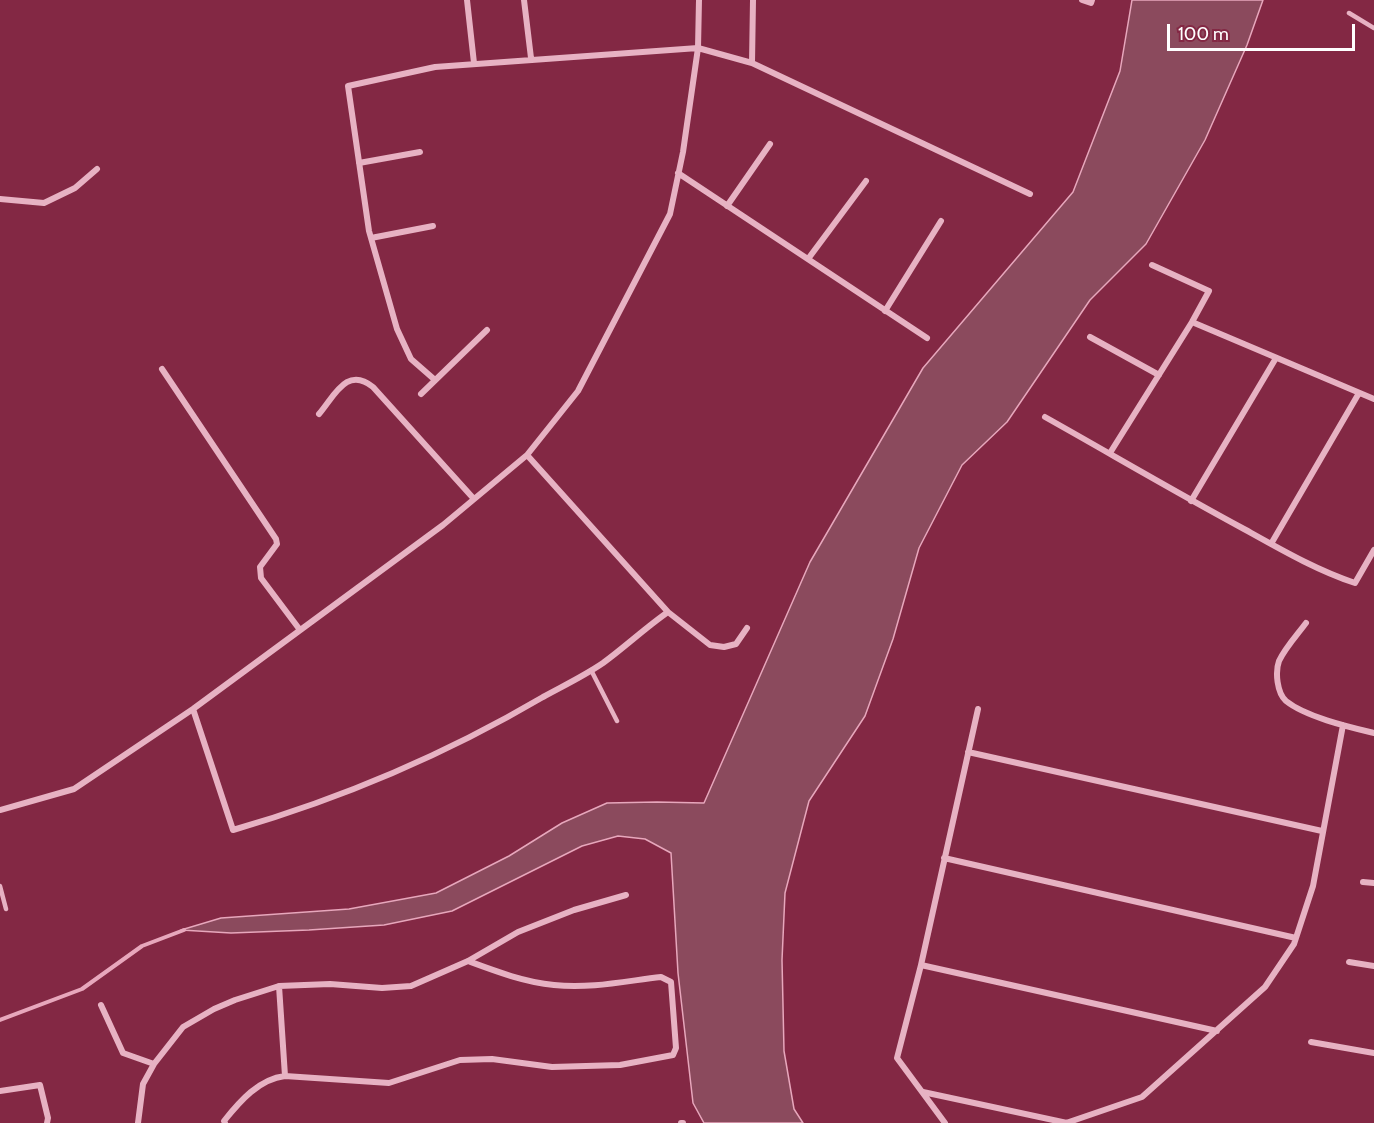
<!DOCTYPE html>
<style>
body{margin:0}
#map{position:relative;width:1374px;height:1123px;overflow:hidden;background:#832844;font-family:Cabin,sans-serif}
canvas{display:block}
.scale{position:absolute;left:1167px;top:24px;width:188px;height:27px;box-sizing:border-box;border:3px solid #fff;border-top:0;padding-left:8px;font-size:18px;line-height:21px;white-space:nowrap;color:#fff;-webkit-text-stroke:4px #832844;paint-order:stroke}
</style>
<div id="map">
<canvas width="1374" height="1123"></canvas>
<div class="scale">100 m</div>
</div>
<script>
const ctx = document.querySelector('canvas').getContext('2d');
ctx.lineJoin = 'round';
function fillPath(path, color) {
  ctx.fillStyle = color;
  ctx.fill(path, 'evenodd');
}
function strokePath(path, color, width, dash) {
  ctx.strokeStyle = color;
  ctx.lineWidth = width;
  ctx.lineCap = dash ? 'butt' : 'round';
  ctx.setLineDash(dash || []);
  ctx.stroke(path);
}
const water = new Path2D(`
 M1132,0H1263L1247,45L1205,140L1146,244L1090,300L1007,422L962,465L919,548L893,639L865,716L809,801L785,893L782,960L784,1051L794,1109L803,1123H704L693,1103L678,973L671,853L645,839L618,836L582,846L452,911L384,925L309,930L231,933L181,930L221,918L349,909L436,893L509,856L562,823L607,803L657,802L704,803L810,562L923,368L1073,192L1120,71Z`);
const stream = new Path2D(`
 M0,1020L82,989L142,946L184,930`);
const lane = new Path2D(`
 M1349,13L1374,28
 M591,670L617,721
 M0,886L6,909`);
const street = new Path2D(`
 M467,0L474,63
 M524,0L531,58
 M1082,0L1091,3L1092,0
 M752,63L753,0
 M359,163L420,152
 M678,173L927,338
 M0,199L44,203L75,188L97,169
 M727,206L770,144
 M371,238L433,226
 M808,259L866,181
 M885,311L941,221
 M1192,322L1374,399
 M1090,337L1159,375
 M162,369L276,539L277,544L260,567L261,578L300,630
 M435,380L411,359L397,329L369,231L348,86L435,67L698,48L752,63L1030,194
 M421,394L487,330
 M319,414C335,395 347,366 373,387L474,499
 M1045,417C1111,454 1177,493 1244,529C1280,549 1316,570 1355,583L1374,550
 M1110,453L1192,322L1209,291L1152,265
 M527,455L668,612
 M1191,501L1276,358
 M1271,544L1359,393
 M1306,623C1297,635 1285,648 1279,661C1275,672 1277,693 1286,701C1306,717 1349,727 1374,733
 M193,709L233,830C340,799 446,754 543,697C563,686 584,676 603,663C625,647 645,628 668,612L710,645L724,647L736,644L747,628
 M968,752L1322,831
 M0,810L74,789L193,709L443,525L527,455L578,391L670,214L683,152L698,48L699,0
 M944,858L1296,938
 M1363,882L1374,883
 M1349,962L1374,966
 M921,965L1217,1031
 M279,986L285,1076
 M101,1005L123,1053L154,1064
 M1311,1042L1374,1053
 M0,1091L40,1085L48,1118L47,1123
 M923,1092L1067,1123
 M138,1123L143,1084L154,1064L183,1027L214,1009L235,1000L279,986L330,984L382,988L411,986L468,961L518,932L574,910L626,895
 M225,1123L224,1121C240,1101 259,1079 285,1076L389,1083L460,1060L492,1059L552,1067L620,1065L673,1055L676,1048L671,982L661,977C626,981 590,989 554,985C524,982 495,971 468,961
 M681,1123H683
 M945,1123L897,1058L921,965L978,709
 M1066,1123L1142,1097L1265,987L1294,944L1313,886L1343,725`);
fillPath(water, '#8b4a5d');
strokePath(water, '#e7a7bc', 1.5);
strokePath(stream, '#e7a7bc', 4);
strokePath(lane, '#e7b2c3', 4.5);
strokePath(street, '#e7b2c3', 6);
</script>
